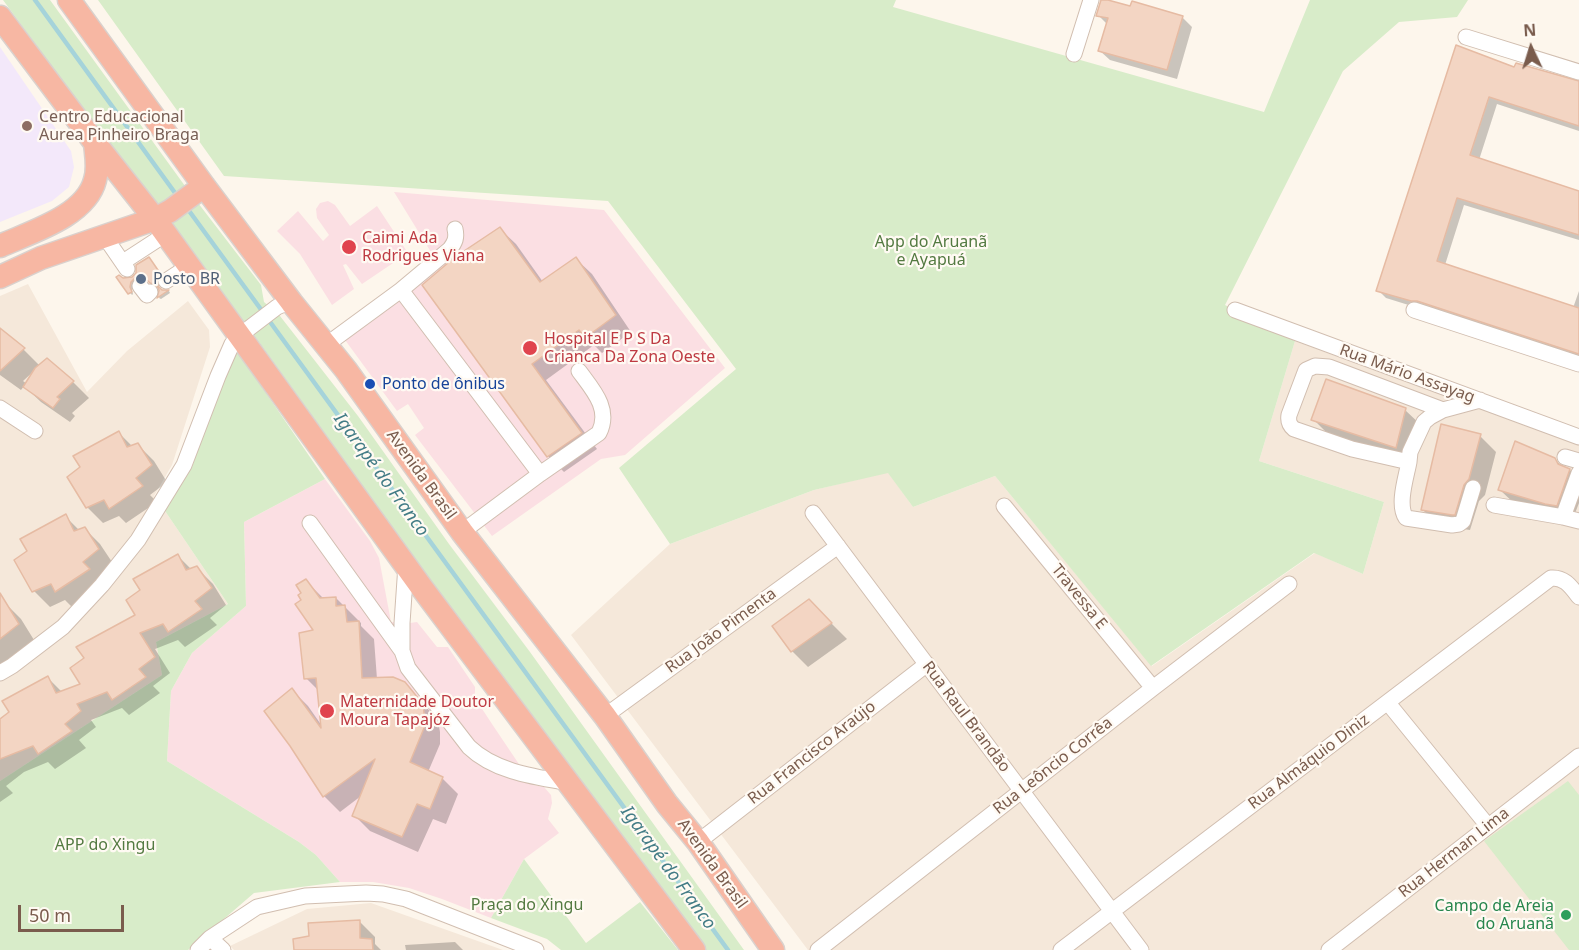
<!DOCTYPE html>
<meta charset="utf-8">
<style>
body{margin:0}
#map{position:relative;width:1579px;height:950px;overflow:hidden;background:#fdf6ec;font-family:"Noto Sans",sans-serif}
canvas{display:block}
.north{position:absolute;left:1501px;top:18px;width:60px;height:60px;-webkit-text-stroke:4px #fffaf3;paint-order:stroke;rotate:356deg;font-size:16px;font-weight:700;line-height:24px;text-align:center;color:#7a5c4d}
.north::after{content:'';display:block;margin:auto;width:21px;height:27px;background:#7a5c4d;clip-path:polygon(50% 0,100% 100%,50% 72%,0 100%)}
.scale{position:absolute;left:18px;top:905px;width:106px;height:27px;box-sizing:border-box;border:3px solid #7a5c4d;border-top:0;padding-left:8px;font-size:18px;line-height:21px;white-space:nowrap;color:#7a5c4d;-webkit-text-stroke:4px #fffaf3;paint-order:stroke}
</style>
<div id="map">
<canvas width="1579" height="950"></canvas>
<div class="north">N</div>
<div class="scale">50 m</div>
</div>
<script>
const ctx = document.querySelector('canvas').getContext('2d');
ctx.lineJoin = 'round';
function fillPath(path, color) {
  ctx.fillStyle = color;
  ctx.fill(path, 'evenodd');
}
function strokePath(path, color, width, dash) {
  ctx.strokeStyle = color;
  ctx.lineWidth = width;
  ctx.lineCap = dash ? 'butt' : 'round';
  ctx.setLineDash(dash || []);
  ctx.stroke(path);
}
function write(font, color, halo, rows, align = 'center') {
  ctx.font = font + ' "Noto Sans",sans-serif';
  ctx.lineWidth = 4.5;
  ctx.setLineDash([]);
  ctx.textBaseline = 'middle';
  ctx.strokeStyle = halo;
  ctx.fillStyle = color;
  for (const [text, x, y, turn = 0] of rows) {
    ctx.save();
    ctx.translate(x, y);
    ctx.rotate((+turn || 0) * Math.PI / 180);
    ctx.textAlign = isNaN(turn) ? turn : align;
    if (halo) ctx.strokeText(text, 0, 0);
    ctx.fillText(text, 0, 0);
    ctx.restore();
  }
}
const residential = new Path2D(`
 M28,284L87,392L127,351L188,301L209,330L210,347L172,465L154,496L163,508L228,604L156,642L162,675L0,781V296Z
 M1295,341L1579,445V950H808L571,635L670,544L814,490L888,472L913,507L995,476L1152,666L1315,553L1363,574L1384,502L1259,461Z
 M371,903L503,950H234L230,946L307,909Z`);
const education = new Path2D(`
 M0,47L71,151L74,167L69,187L52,201L0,222Z`);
const medical = new Path2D(`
 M394,192L604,210L725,368L625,455L601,459L492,536L415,435L424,428L408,404L397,411L337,329L434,257Z
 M328,201L335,205L350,226L377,206L408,253L362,284L346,264L343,265L354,289L332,305L300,254L277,231L298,211L323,241L329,235L317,218L316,209L320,203Z
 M325,479L370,541L379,558L391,622L410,623L417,622L437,647H448L475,687V698L492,724L533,785L544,787L551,795L552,803L548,819L559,833L524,859L491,918L442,899L409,888L373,882H340L316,855L299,842L167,761L171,691L192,653L246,606L244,522Z`);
const green = new Path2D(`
 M3,0H50L185,186L261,285L264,302L280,316L358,416L449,544L530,652L744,950H702L661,894L621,833L516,699L254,335L170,227Z
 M98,0H896L893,7L1264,112L1310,0H1468L1457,17L1399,22L1343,71L1225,305L1295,341L1259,461L1384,502L1363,574L1314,553L1151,666L995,476L913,507L888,473L814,490L670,544L619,468L736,369L608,201L224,176Z
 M233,345L325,479L244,522L246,606L192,653L171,691L167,761L299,842L316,855L340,882L254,893L188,950H0V781L162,675L156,642L228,604L163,508L192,467Z
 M1568,781L1579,795V950H1569L1484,841Z
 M524,859L586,943L640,902L678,950H561L547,939L491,918Z`);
const shadow = new Path2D(`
 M1102,0L1182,17L1192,27L1177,79L1110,60L1100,51L1108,25L1098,15Z
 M1457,47L1515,69L1579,83V131L1497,104L1479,160L1579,193V240L1464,205L1445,265L1573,308L1579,291V358L1386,298L1378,290Z
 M500,229L516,244L543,282L576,259L592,274L631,332L602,353L594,345L546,380L597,449L564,472L548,456L424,285Z
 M151,261L162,276L159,280V286L153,284L148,279L142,278L137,280L133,284L132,290L133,294L132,295L118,277L123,280L133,279Z
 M161,291H169L170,293L161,299L159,298Z
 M0,329L24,350L40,366L47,360L73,382L89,398L72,413L75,416L70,422L41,402L24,386L21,390L0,375ZM35,370L27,384L23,381Z
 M1405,410L1421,425L1412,463L1329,435L1313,419Z
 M119,433L133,447L138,445L154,461L167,482L150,495L157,502L126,523L119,516L103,523L87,507Z
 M1480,436L1496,452L1485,495L1479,501L1470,530L1438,525L1423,510Z
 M1555,459L1563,468L1570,470L1579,479V503L1572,521L1516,505L1500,490Z
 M65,516L79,530L84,528L100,544L114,565L97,579L104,586L72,607L65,600L50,607L34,591L29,551Z
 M178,556L192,570L197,568L213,584L226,605L210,618L217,625L185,647L178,640L155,649L170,673L153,686L160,693L129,715L122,708L91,720L96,727L79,740L86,748L55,769L48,762L24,772L6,786L13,793L0,802V721L48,678L62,692L82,685L137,615L142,590Z
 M306,581L324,599L336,598L361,623V626L374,639L377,679L404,683L438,720L440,732V744L428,772L442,778L458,794L446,824L433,819L418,852L370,831L354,815L361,796L340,812L324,796L291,745L292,690L308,706L322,726L319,691L306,678L316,631L303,600Z
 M809,601L847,639L808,667L792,651L775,626Z
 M5,603L21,619L34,640L0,677V605Z
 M359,921L375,937V944L381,950H296L311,937Z
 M455,942L463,950H406L405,945Z`);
const stream = new Path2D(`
 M35,0L178,197
 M187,208L728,950`);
const building = new Path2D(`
 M1101,0H1108L1130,6L1132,1L1183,16L1167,70L1098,51L1108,18L1096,16Z
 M1456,45L1514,67L1516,63L1579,81V126L1489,97L1470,155L1579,191V235L1457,198L1437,261L1579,308V354L1417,301H1411L1376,291Z
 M500,227L540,282L576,257L616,315L585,338L579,330L532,364L582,433L547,457L422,285L455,257Z
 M149,257L160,273L157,277L158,286L162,290H169L157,298L159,290L157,286L150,283L144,277L139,276L135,278L131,282L130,287L132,292L128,294L116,277L119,275L123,278L132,277L136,273V265Z
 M0,328L25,348L0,371Z
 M47,358L74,381L57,397L60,399L53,408L23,387L35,368Z
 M1326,379L1406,408L1396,448L1311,420Z
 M1441,424L1481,434L1469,479L1464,485L1455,515H1452L1421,510Z
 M119,431L127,447L138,443L152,465L136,478L143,486L109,509L104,500L86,508L67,477L80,467L73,456Z
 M1515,441L1555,458L1558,464L1570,469L1557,506L1545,504L1498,490Z
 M66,514L74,531L85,527L99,549L83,562L90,569L55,592L51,584L32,592L14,560L27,551L20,539Z
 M178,554L186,570L197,566L212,588L195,601L202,609L168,632L163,624L140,633L155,657L139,669L146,677L112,700L107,692L77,704L81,711L65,724L72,731L38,754L33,746L0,759V719L9,712L2,701L48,676L56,693L80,684L70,668L84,658L76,647L135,615L126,600L140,590L133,579Z
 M306,579L320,598L336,597V606L345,605L347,622L359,621L362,678L393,677L405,682L423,704L425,722L424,728L410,762L443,777L430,809L417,804L402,837L352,816L375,759L323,797L290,746L264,711L292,688L321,728L316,678L304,679L299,633L313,630L295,604L301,600L298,595L301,593L296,585Z
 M0,593L19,624L0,639Z
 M809,599L832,623L791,652L772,626Z
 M360,920V938L372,939L373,950H294L293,939L309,936L308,923Z`);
const minor = new Path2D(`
 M1466,37L1579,72
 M1074,54L1091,0
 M105,237L127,269
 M123,262L166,234
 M166,281L189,266
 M140,286L147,295L150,292
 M401,290L450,249C455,242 457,238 455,229
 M1235,310L1579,437
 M1414,310L1579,364
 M326,345L401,290L540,474L462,532
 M0,408L35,431
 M1443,410L1329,367L1315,366L1306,370L1289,415C1288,421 1289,425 1294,429L1352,449L1409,462L1410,452L1424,422L1430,417L1443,410L1480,400
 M1565,457L1579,461
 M1409,462C1406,478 1397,505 1406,518L1452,525L1459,524L1463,521L1473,488
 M540,474L599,433C611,409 593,390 579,371
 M1494,505L1563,517L1579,521
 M1004,506L1153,688
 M813,513L1141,950
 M1563,517L1579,473
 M310,523L402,651L408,668L469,747C495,772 535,777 570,783
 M402,651V623L406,565
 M0,673L12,666L63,627L102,585L138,540L184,465L218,376L232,344L239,336L277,307L284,304L292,303
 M1388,703L1488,826
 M605,716L838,546
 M698,842L927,664
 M210,938L223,950
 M198,950L210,938L257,907L305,896L366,893L383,894L406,899L536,950
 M818,950L1153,688L1289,584
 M1061,950L1551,578C1565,577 1571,587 1579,597
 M1329,950L1579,756`);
const highway = new Path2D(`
 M69,0L204,186L292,303L346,370L462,532L605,716L667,804L698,842L773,950
 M0,17L95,143L155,219L422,588L694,950
 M0,246C31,232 86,216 95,180C99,168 96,155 95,143
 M0,277L41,258L155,219L170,211L204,186`);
const markers = [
 [27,126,6,"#8d6e63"],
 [349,247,8,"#e0444e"],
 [141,279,6,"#5c6f8a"],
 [530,348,8,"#e0444e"],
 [370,384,6,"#1a4fb4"],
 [327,711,8,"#e0444e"],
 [1566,915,6,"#2e9e5b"]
];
const educationNames = [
 ["Centro Educacional",39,117],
 ["Aurea Pinheiro Braga",39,135]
];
const healthNames = [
 ["Caimi Ada",362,238],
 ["Rodrigues Viana",362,256],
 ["Hospital E P S Da",544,339],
 ["Crianca Da Zona Oeste",544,357],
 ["Maternidade Doutor",340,702],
 ["Moura Tapajóz",340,720]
];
const parkNames = [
 ["App do Aruanã",931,242],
 ["e Ayapuá",931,260],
 ["APP do Xingu",105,845],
 ["Praça do Xingu",527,905]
];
const serviceNames = [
 ["Posto BR",153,279]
];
const streetNames = [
 ["Rua Mário Assayag",1407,374,20],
 ["Avenida Brasil",421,475,54],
 ["Travessa E",1079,597,51],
 ["Rua João Pimenta",721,631,-36],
 ["Rua Raul Brandão",966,717,53],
 ["Rua Francisco Araújo",812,753,-38],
 ["Rua Almáquio Diniz",1309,762,-37],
 ["Rua Leôncio Corrêa",1053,766,-38],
 ["Rua Herman Lima",1454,853,-38],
 ["Avenida Brasil",712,864,54]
];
const transitNames = [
 ["Ponto de ônibus",382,384]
];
const leisureNames = [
 ["Campo de Areia",1554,906],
 ["do Aruanã",1554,924]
];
const waterNames = [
 ["Igarapé do Franco",381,475,54],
 ["Igarapé do Franco",668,868,54]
];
fillPath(residential, '#f5e8da');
fillPath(education, '#f3e8fa');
fillPath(medical, '#fbdfe3');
fillPath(green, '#d8ecc9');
fillPath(shadow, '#0003');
strokePath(stream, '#a5d3da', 4.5);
fillPath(building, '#f3d5c3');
strokePath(building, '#e6bba3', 1.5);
strokePath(minor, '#d1beb0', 17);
strokePath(highway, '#dad1cd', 25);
strokePath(minor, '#fff', 15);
strokePath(highway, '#f7b7a3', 22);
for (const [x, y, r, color] of markers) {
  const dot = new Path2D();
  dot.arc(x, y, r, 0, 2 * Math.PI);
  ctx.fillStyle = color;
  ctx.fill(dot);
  strokePath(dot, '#fffaf3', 2);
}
write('16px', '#785e54', '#fffaf3', educationNames, 'left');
write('16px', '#be3a42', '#fffaf3', healthNames, 'left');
write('16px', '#537a41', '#fffaf3', parkNames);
write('16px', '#4e5e75', '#fffaf3', serviceNames, 'left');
write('16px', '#7a5c4d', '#fffaf3', streetNames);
write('16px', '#164399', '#fffaf3', transitNames, 'left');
write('16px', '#27864d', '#fffaf3', leisureNames, 'right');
write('italic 18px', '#437c86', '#fffaf3', waterNames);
</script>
